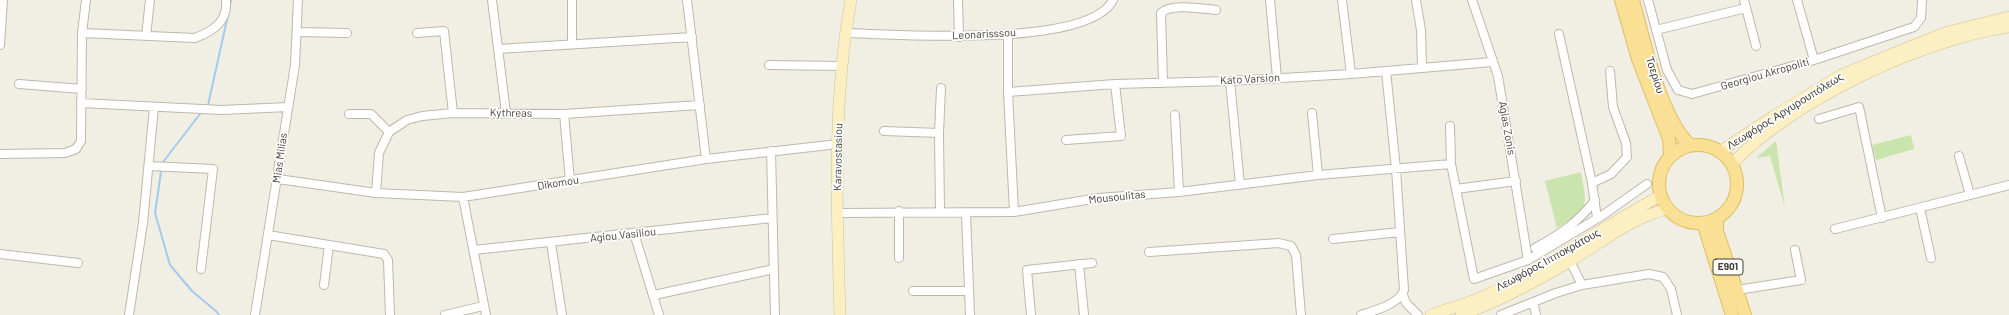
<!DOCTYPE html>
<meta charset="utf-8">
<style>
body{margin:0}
canvas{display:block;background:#f1eee4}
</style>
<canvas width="2009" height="315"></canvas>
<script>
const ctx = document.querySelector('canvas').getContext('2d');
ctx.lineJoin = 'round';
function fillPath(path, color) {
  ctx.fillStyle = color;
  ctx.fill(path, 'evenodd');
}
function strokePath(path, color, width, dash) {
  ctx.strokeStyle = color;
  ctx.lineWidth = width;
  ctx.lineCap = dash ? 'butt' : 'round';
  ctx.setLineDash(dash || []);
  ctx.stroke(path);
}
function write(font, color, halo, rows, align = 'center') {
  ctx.font = font + ' Barlow,sans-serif';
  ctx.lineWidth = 3.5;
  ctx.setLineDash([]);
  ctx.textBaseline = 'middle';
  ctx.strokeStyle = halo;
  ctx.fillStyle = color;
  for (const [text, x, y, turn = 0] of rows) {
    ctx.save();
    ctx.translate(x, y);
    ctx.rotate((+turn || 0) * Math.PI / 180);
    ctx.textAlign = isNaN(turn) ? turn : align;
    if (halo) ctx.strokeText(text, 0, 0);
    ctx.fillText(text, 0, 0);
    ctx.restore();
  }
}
const green = new Path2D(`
 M1911,135L1914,149L1876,160L1872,145Z
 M1776,141L1785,208L1770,156L1756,158Z
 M1581,172C1587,208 1590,208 1557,228L1545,181Z`);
const stream = new Path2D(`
 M229,9L231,0
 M208,105L228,15
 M163,162L200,114
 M161,172L155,213L170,265L192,291L217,312L219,315`);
const street = new Path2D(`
 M492,0L506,113
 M687,0L706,159
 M958,0L959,37
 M1270,0L1277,78
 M1342,0L1351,74
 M1416,0L1421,30L1422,68
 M1472,0L1498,76L1528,260
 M1648,0L1667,70L1678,90L1692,94L1814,60L1914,27L1921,18L1922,0
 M1744,0L1756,46
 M1797,0L1814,60
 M1656,30L1746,8
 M297,32L347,33
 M82,33L195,38C213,31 228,22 226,0
 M417,33L444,31L453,113
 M845,33C896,34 1088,49 1113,0
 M1008,34V92L1014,212
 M1559,34L1592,183L1597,218
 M146,36L150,0
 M0,45L3,0
 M572,45V0
 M498,49L692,37
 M769,65L841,66
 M1230,81L1240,185
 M1163,83L1161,13C1171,3 1202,9 1216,10
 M19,84L82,89
 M1008,92L1115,84L1230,81L1351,74L1492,62
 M81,103L222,110L288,107
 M1312,113L1318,175
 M349,114H371L389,132
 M564,114L570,181
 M1175,115L1179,192
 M1819,119L1859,107L1882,218
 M1450,126L1451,164L1474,279L1528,260L1603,215L1647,184
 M884,131L939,133
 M1066,140L1121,136L1115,84
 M771,151L775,315
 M0,154L65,153L76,149L81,141L82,33L86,0
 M1959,156L1970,195
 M149,166L213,169L201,269
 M278,179L376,193L463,197L706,159L838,144
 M1592,183L1611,174L1627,157L1626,143L1613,107L1610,71
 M1456,189L1516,181
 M376,193L379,153L389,132L407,120L422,116L453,113L564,114L700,105
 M463,197L486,315
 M1920,208L1931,258
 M940,212L939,133L941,88
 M837,213L1014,212L1098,198L1179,192L1318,175L1451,164
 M966,213L970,315
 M1835,229L2009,185
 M634,233L659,315
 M268,235L384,254L388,260L390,315
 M1333,239L1400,232
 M551,243L562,315
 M1535,248C1559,235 1579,222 1595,200
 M474,250L772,218
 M1149,252L1279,243L1291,246L1296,255L1301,315
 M0,254L78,263
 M899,258V211
 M1570,261L1582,285
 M1079,264L1084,315
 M324,285L329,245
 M1737,290L1801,280L1795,250
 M913,291H969
 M654,295L774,269
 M1403,295L1406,303L1418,315
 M1533,302L1536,315
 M129,315L143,223L154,107
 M255,315L295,65L298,0
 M445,315L483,306
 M1031,315L1027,270L1092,263
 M1361,315C1373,311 1400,304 1404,290L1396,169L1386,71
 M1501,315L1556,293L1582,285L1649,274L1663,277L1671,289L1677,315`);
const secondary = new Path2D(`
 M1721,151L1774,116L1841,75L1944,33L2009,17
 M1732,164C1791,101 1923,39 2009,27
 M840,315C837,210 832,104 851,0
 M1431,315C1447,309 1464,305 1480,298C1543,270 1599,229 1660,196
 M1461,315C1499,301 1535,282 1570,261C1601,243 1632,217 1667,209`);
const primary = new Path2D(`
 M1621,0L1638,59L1669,139L1670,155
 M1633,0C1644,39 1660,117 1690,145
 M1659 184a39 39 0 1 1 78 0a39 39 0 1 1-78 0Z
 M1717,218V231L1745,315
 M1703,223L1732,315`);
const shields = [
 [1728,267,30]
];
const shieldNames = [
 ["E901",1728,267]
];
const streetNames = [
 ["Leonarisssou",984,34,-3],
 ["Georgiou Akropoliti",1765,74,-16],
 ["Τσερίου",1655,75,72],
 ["Kato Varsion",1250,79,-3],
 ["Λεωφόρος Αργυρουπόλεως",1785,111,-32],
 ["Kythreas",511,113,1],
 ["Agias Zonis",1507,128,80],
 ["Karavostasiou",838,157,-89],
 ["Mias Milias",280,158,-82],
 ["Dikomou",558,183,-9],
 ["Mousoulitas",1117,197,-6],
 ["Agiou Vasiliou",623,235,-6],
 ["Λεωφόρος Ιπποκράτους",1548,260,-29]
];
fillPath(green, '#cae4ae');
strokePath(stream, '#a2cbec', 2);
strokePath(street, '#bfb8aa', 10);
strokePath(secondary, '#d0c296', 12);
strokePath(primary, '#debd65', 14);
strokePath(street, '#fff', 8);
strokePath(secondary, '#fcf0c3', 11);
strokePath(primary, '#fae095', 12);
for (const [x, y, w] of shields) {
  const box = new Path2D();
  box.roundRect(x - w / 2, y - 8, w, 16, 3);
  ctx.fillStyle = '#fff';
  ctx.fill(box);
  strokePath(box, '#433e34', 1);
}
write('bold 10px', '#433e34', null, shieldNames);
write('11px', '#433e34', '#fff', streetNames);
</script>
